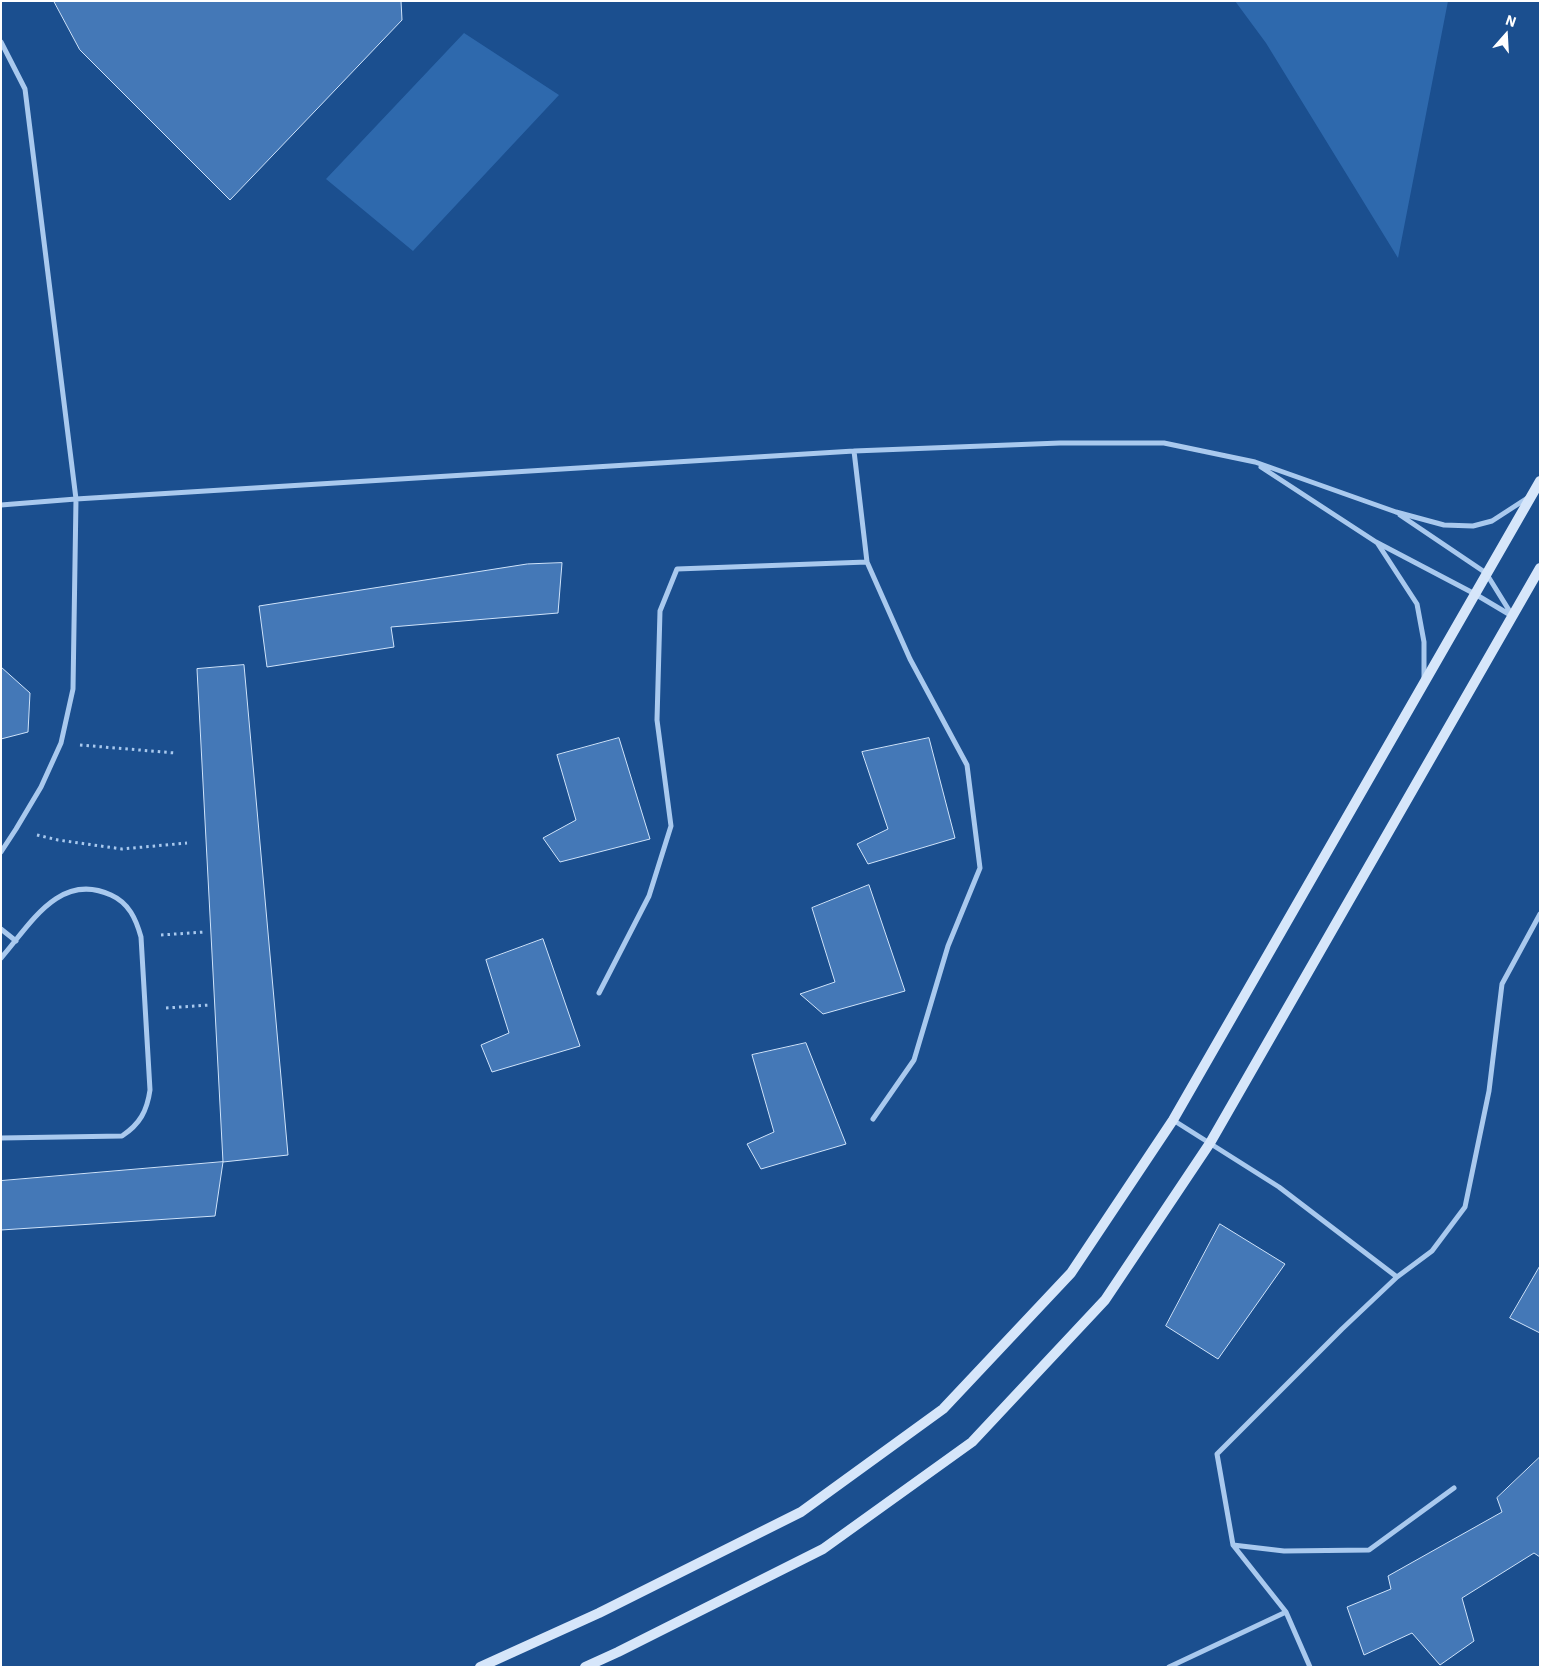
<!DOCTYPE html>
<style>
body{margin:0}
#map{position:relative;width:1541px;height:1668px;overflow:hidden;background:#1b4f8f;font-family:"IBM Plex Sans",sans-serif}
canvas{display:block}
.frame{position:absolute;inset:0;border:2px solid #fff;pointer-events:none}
.north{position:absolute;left:1481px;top:10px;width:50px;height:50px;-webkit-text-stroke:4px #1b4f8f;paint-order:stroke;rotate:19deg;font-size:14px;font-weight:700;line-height:20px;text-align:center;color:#fff}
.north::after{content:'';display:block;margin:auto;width:18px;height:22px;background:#fff;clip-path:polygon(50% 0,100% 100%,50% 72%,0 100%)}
</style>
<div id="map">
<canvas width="1541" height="1668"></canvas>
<div class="frame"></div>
<div class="north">N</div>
</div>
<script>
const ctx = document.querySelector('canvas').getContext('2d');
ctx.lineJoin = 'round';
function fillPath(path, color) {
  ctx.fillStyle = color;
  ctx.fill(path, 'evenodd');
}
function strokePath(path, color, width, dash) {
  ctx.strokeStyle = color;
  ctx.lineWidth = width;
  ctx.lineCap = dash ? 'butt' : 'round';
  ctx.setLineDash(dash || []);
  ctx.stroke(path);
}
const green = new Path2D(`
 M1235,1H1448L1398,258L1266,43Z
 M464,33L559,95L413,251L326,179Z`);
const building = new Path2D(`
 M54,1H401L402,20L230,200L80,50Z
 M562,563L558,613L391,627L394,647L267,667L259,606L527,564Z
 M244,665L288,1155L223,1162L197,669Z
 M1,667L30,693L28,732L1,739Z
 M619,738L650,839L560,862L543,838L576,820L557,755Z
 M929,738L955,838L868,864L857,844L888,829L862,752Z
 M869,885L905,991L823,1014L800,994L835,982L812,908Z
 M543,939L580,1046L492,1072L481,1045L509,1033L486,960Z
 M806,1043L846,1144L761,1169L747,1144L774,1132L752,1055Z
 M223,1162L215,1216L1,1230V1181Z
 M1220,1224L1285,1264L1218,1359L1166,1326Z
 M1540,1266V1333L1510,1318Z
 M1540,1457V1557L1534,1553L1462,1598L1474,1641L1440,1665L1412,1633L1364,1655L1347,1607L1391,1589L1388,1576L1502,1512L1497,1498Z`);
const path = new Path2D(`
 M80,745L175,753
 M37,835L58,840L122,849L187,843
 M161,935L205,932
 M166,1008L210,1005`);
const minor = new Path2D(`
 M1,42L25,89L76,499L73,689L61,743L41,787L16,829L1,852
 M1261,467L1376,542L1475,594L1512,616
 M1,505L76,499L854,451L1060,443H1164L1255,462L1396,512L1444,525L1473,526L1492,521L1529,497
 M1400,515L1486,573L1512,615
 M1378,544L1417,604L1424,642V678
 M867,562L910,659L967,765L980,868L948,946L914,1060L873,1119
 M1,929L16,941
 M1,958C30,925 59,871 111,895C129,903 136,919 141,937L150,1090C147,1111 140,1124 122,1136L1,1138
 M599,993L649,896L671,826L657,720L660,611L677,569L867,562L854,451
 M1173,1120L1279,1187L1397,1277L1342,1329L1217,1454L1233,1545L1286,1612L1310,1667
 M1397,1277L1432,1251L1465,1207L1489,1091L1502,984L1540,914
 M1233,1545L1284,1551L1369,1550L1454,1488
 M1169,1667L1286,1612`);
const secondary = new Path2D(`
 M480,1667L599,1613L801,1512L943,1409L1071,1273L1173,1120L1540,481
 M585,1667L618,1652L823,1549L972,1442L1105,1300L1210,1143L1540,568`);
fillPath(green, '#2e69ad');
fillPath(building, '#4478b7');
strokePath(building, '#cfe3fa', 1);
strokePath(path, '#a9c9ee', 3, [2.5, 4]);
strokePath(minor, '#a9c9ee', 5);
strokePath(secondary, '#d6e6fa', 10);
</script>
